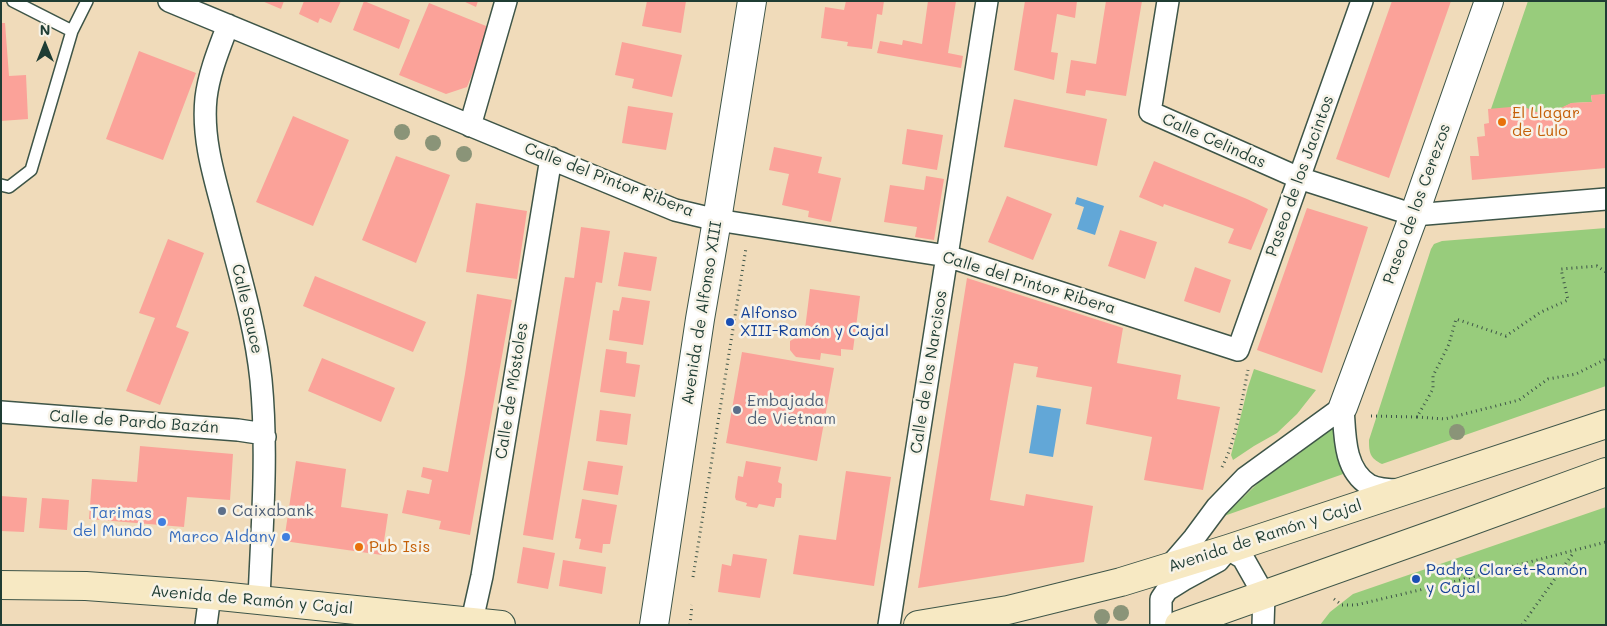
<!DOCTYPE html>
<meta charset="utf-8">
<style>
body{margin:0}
#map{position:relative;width:1607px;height:626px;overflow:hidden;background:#f0dbba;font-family:Mali,sans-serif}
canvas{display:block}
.frame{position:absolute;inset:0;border:2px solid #1f3d34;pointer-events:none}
.north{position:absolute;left:20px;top:20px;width:50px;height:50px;-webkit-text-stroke:4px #f7f3e8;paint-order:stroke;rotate:0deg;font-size:14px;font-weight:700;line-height:20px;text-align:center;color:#1f3d34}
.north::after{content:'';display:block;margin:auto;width:18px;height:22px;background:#1f3d34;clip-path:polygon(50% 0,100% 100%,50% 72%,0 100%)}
</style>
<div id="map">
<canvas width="1607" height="626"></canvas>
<div class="frame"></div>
<div class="north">N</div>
</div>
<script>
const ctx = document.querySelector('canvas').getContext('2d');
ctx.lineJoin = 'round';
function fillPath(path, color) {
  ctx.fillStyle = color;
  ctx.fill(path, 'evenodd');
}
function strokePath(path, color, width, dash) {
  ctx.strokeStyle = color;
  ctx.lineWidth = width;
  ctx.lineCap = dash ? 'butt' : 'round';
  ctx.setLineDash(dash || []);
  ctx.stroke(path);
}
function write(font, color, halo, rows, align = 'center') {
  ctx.font = font + ' Mali,sans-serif';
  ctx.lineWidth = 5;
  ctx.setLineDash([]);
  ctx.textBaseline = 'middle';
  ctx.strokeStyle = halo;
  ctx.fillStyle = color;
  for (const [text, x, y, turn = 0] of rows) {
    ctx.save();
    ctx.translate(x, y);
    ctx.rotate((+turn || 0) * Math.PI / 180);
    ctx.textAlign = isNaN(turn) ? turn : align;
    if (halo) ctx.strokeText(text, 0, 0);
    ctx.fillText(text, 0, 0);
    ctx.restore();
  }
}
const green = new Path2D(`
 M1528,1H1606V94L1591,96L1592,102L1572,103L1553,112L1545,113L1491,109Z
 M1606,228V386L1382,464C1370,458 1369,453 1369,440L1431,249L1434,244L1442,241Z
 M1254,369L1316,390L1297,414L1277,433L1254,446L1233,460L1231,455L1248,387Z
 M1337,414C1335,439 1332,451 1346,473L1224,516L1259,482L1300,453L1323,432Z
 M1606,507V625H1320L1330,612L1353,594Z`);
const water = new Path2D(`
 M1077,197L1104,206L1095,235L1077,229L1084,207L1075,204Z
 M1037,405L1061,409L1053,457L1029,453Z`);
const building = new Path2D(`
 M262,1H284L281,9Z
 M304,1H341L331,23L320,18L318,23L299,14Z
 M364,1L410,20L399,49L353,30Z
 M463,1H478L476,7Z
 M647,1H686L681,33L642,26Z
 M846,1H884L882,15L877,14L872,49L847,46L848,42L821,38L825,7L844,10Z
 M928,1H956L948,53L963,56L961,68L877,53L880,41L902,45L903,40L922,44Z
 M1025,1H1077L1075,18L1057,14L1051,52L1058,53L1054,80L1014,70Z
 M1106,1H1142L1126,96L1086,90L1085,96L1066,93L1071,60L1096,64Z
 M1392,1H1451L1389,178L1336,159Z
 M429,3L491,28L467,87L446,94L399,75Z
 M1,23H5L9,76L26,75L28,119L1,121Z
 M622,42L682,55L672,97L632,88L634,79L615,75Z
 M139,51L196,73L163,160L106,139Z
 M1606,94V168L1472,180L1470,156H1479L1477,137L1485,136L1484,124L1489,123L1488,109L1522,106L1539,113L1553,112L1571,103L1592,102L1591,95Z
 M1014,99L1107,119L1097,166L1004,147Z
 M628,106L673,113L666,150L622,143Z
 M293,116L349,140L313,226L256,202Z
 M907,129L943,135L937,170L902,164Z
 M774,147L822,157L818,173L841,178L831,222L808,217L809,211L782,205L789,174L769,170Z
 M396,156L450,175L416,263L362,240Z
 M1154,161L1247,199L1268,209L1251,250L1228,243L1234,229L1164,204L1163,207L1139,197Z
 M926,176L944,179L934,240L915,237L917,227L884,222L890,185L924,190Z
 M1007,196L1052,214L1033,260L988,242Z
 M476,203L527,211L517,279L466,272Z
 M1307,208L1368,227L1322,373L1257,350Z
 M581,227L610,231L602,283L596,282L553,540L523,535L565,277L574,278Z
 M1120,230L1157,242L1145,279L1108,266Z
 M168,239L204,253L176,327L189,332L160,405L126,391L155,318L139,313Z
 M624,252L657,257L651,291L618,286Z
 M1195,267L1231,280L1220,313L1184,301Z
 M315,276L426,322L413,352L303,306Z
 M967,278L1123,328L1117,363L1181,375L1177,399L1220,407L1203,490L1144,480L1152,437L1086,424L1092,387L1036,377L1038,367L1014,363L990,500L1024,506L1026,494L1093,506L1084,562L918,588Z
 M810,289L860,296L853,350L841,349V356L821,353L820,360L796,357L794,355L790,350V341L797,337H804Z
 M477,294L512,300L470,535L439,529L441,521L402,513L407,490L429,494L432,480L421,477L423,467L448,472L465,374Z
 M622,297L650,301L643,345L609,340L613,310L619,311Z
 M606,349L627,352L626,363L640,365L635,397L600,392Z
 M742,352L834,368L817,461L726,443Z
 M322,358L395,388L381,422L308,391Z
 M600,410L631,414L627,445L596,441Z
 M140,446L233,454L230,500L187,497L184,527L89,519L92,479L137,482Z
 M296,461L346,469L341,507L388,514L382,555L284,541Z
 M588,461L623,466L618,495L583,490Z
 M746,461L781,467L778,482L782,484L781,498H776L774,507L759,504L757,508L746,506L747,503L736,500L735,497L738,476L743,477Z
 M846,471L891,477L874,586L793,574L799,535L836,540Z
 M1,496L27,498L24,532L1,531Z
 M42,498L69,500L67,530L39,528Z
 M582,499L617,505L610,544H603L602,553L579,549L581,539L575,538Z
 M523,547L555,553L548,589L517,583Z
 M733,554L767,559L760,598L718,592L722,564L731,566Z
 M563,560L606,567L602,594L559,586Z`);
const path = new Path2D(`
 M1371,416L1417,417L1433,389V376L1449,344L1456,319L1506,336L1541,312L1568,300L1561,269L1597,266L1606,272
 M1417,417L1445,419L1519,400L1548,379L1576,374L1606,359
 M1222,467C1236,441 1242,399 1248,370
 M693,577L746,248
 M1334,599L1342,605H1356L1445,584L1606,542
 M690,625L692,605
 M1522,625L1574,552`);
const service = new Path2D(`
 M13,1L72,31
 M1,185L9,187L31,170L72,31L87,1`);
const minor = new Path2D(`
 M169,1L675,210L717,220L947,256L1238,350L1362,1
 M1168,1L1150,112L1299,178L1414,215L1606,199
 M228,25C219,49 209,73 206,98C202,136 213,173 223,210C237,266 255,322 261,380C268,452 262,526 259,599
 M470,126L506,1
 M1343,407C1345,433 1343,469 1369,485C1378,490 1390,490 1400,490
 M1,412L238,430L258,433L265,437
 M1169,567L1194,538L1217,507L1245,478L1343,407
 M206,625L210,595
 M471,625L482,576L551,158
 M889,625L987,1
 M1161,625V599L1167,590L1183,580L1218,561L1228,549L1243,558L1264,595L1263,625`);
const tertiary = new Path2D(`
 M1343,407L1414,215L1489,1
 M654,625L700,319L717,220L752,1`);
const secondary = new Path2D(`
 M1,585L86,586L210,595L501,625
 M918,625L1008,610L1121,582L1228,549L1606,424
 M1179,625C1322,575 1464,524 1606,472`);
const trees = [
 [402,132],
 [433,143],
 [464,154],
 [1457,432],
 [1121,613],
 [1102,617]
];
const markers = [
 [1502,122,5,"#e8710a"],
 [730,322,5,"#1a4fb4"],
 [737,410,5,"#5c6f8a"],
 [222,511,5,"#5c6f8a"],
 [162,522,5,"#3f7fe0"],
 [286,537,5,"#3f7fe0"],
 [359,547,5,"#e8710a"],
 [1416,579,5,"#1a4fb4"]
];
const foodNames = [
 ["El Llagar",1512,113],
 ["de Lulo",1512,131],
 ["Pub Isis",369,547]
];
const streetNames = [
 ["Calle Celindas",1214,141,24],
 ["Paseo de los Jacintos",1300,176,-70],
 ["Calle del Pintor Ribera",609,180,21],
 ["Paseo de los Cerezos",1417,204,-70],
 ["Calle del Pintor Ribera",1029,283,17],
 ["Calle Sauce",247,309,77],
 ["Avenida de Alfonso XIII",702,313,-81],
 ["Calle de los Narcisos",929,372,-81],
 ["Calle de Móstoles",512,391,-81],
 ["Calle de Pardo Bazán",134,422,4],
 ["Avenida de Ramón y Cajal",1265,536,-18],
 ["Avenida de Ramón y Cajal",252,600,5]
];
const transitNames = [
 ["Alfonso",740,313],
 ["XIII-Ramón y Cajal",740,331],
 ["Padre Claret-Ramón",1426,570],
 ["y Cajal",1426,588]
];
const serviceNames = [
 ["Embajada",747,401],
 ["de Vietnam",747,419],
 ["Caixabank",232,511]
];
const shopNames = [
 ["Tarimas",152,513],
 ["del Mundo",152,531],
 ["Marco Aldany",276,537]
];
fillPath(green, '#98cc7c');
fillPath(water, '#62a7d7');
fillPath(building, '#fba299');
strokePath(service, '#3e5548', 14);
strokePath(minor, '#3e5548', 24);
strokePath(tertiary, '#3e5548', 30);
strokePath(secondary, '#3e5548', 30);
strokePath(path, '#3e5548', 3, [1, 4]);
strokePath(service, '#fff', 11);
strokePath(minor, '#fff', 21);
strokePath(tertiary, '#fff', 28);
strokePath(secondary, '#f7e9c3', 28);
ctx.fillStyle = '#8a9478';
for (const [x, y] of trees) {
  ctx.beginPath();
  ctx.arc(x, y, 8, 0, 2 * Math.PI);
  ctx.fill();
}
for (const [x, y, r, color] of markers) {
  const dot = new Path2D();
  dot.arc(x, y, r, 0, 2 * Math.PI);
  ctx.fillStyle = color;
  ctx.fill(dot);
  strokePath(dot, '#f7f3e8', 2);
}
write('16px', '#c56008', '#f7f3e8', foodNames, 'left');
write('16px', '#1f3d34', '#f7f3e8', streetNames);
write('16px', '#164399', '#f7f3e8', transitNames, 'left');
write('16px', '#4e5e75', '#f7f3e8', serviceNames, 'left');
write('16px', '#366cbe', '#f7f3e8', shopNames, 'right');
</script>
